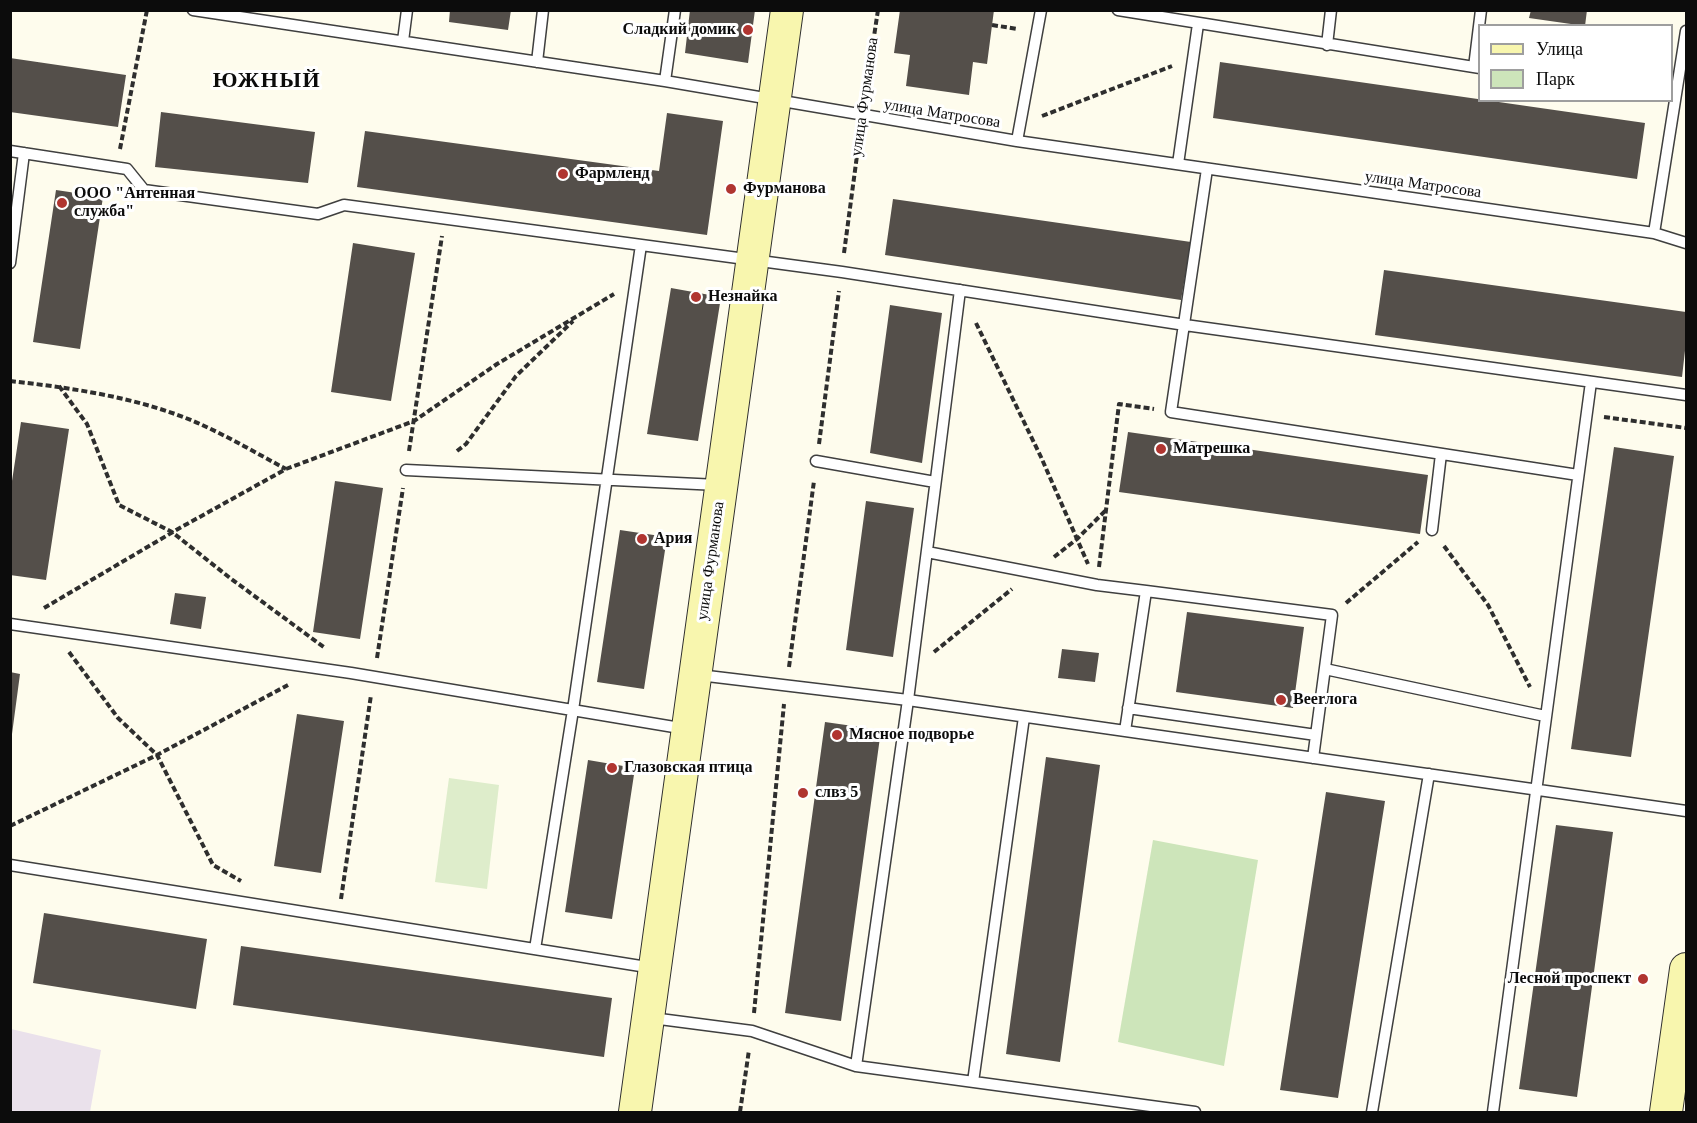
<!DOCTYPE html>
<meta charset="utf-8">
<style>
body{margin:0}
#map{position:relative;width:1697px;height:1123px;overflow:hidden;background:#fefced;font-family:"Times New Roman",serif}
canvas{display:block}
.frame{position:absolute;inset:0;border:12px solid #0c0c0c;pointer-events:none}
.legend{position:absolute;left:1478px;top:24px;width:195px;height:78px;box-sizing:border-box;background:#fff;border:2px solid #9e9e9e;margin:0;padding:8px 10px;list-style:none;font-size:18px;color:#0c0c0c}
.legend li{display:flex;align-items:center;gap:12px;height:30px}
.legend b{width:30px;border:2px solid #9e9e9e}
</style>
<div id="map">
<canvas width="1697" height="1123"></canvas>
<div class="frame"></div>
<ul class="legend">
<li><b style="height:8px;background:#f8f6ae"></b>Улица</li>
<li><b style="height:16px;background:#cde5ba"></b>Парк</li>
</ul>
</div>
<script>
const ctx = document.querySelector('canvas').getContext('2d');
ctx.lineJoin = 'round';
function fillPath(path, color) {
  ctx.fillStyle = color;
  ctx.fill(path, 'evenodd');
}
function strokePath(path, color, width, dash) {
  ctx.strokeStyle = color;
  ctx.lineWidth = width;
  ctx.lineCap = dash ? 'butt' : 'round';
  ctx.setLineDash(dash || []);
  ctx.stroke(path);
}
function write(font, color, halo, rows, align = 'center') {
  ctx.font = font + ' "Times New Roman",serif';
  ctx.lineWidth = 6;
  ctx.setLineDash([]);
  ctx.textBaseline = 'middle';
  ctx.strokeStyle = halo;
  ctx.fillStyle = color;
  for (const [text, x, y, turn = 0] of rows) {
    ctx.save();
    ctx.translate(x, y);
    ctx.rotate((+turn || 0) * Math.PI / 180);
    ctx.textAlign = isNaN(turn) ? turn : align;
    if (halo) ctx.strokeText(text, 0, 0);
    ctx.fillText(text, 0, 0);
    ctx.restore();
  }
}
const industrial = new Path2D(`
 M11,1029L101,1050L90,1112H11Z`);
const green = new Path2D(`
 M1153,840L1258,860L1224,1066L1118,1042Z`);
const pitch = new Path2D(`
 M449,778L499,785L487,889L435,882Z`);
const building = new Path2D(`
 M450,10H511L508,30L449,22Z
 M690,10H755L748,63L685,53Z
 M900,10H994L987,64L973,62L969,95L906,86L910,55L894,53Z
 M1531,10H1587L1585,26L1529,18Z
 M10,58L126,75L118,127L10,112Z
 M1220,62L1645,123L1637,179L1213,118Z
 M161,112L315,132L308,183L155,167Z
 M667,113L723,121L707,235L357,187L365,131L659,171Z
 M56,190L103,197L80,349L33,342Z
 M893,199L1191,242L1181,300L885,255Z
 M353,243L415,253L391,401L331,392Z
 M1384,270L1686,312V342L1682,377L1375,335Z
 M671,288L721,297L698,441L647,434Z
 M890,305L942,313L922,463L870,453Z
 M21,422L69,429L46,580L10,575V494Z
 M1128,432L1428,475L1420,534L1119,492Z
 M1614,447L1674,456L1631,757L1571,749Z
 M335,481L383,488L360,639L313,632Z
 M866,501L914,508L893,657L846,650Z
 M620,530L667,537L644,689L597,682Z
 M175,593L206,597L201,629L170,624Z
 M1187,612L1304,627L1293,708L1176,692Z
 M1062,649L1099,653L1095,682L1058,678Z
 M10,672L20,674L12,734H10Z
 M297,714L344,721L321,873L274,866Z
 M825,722L881,730L841,1021L785,1013Z
 M1046,757L1100,765L1060,1062L1006,1054Z
 M588,760L635,768L612,919L565,912Z
 M1326,792L1385,801L1338,1098L1280,1090Z
 M1556,825L1613,832L1577,1097L1519,1089Z
 M44,913L207,939L196,1009L33,983Z
 M241,946L612,998L604,1057L233,1005Z`);
const path = new Path2D(`
 M992,25L1018,29
 M865,96L878,10
 M1042,116L1172,66
 M120,149L147,10
 M844,253L860,133
 M976,323L1041,457L1088,564
 M10,381C73,388 142,398 200,424C229,437 258,454 286,469
 M59,386L87,424L119,505L172,532L230,578L325,648
 M1604,417L1686,428
 M819,444L839,291
 M409,451L442,236
 M457,451L466,444L516,376L573,321
 M1444,546L1488,605L1530,687
 M1054,557L1077,539L1106,510
 M1099,567L1119,404L1154,409
 M1346,603L1418,542
 M44,608L178,529L286,469L414,421L497,364L614,294
 M69,652L118,718L157,755L213,865L241,881
 M934,652L1012,589
 M377,658L403,488
 M789,667L814,481
 M10,826L157,755L288,685
 M341,899L371,695
 M754,1013L784,704
 M740,1112L749,1050`);
const service = new Path2D(`
 M193,10L665,81L1017,141L1654,233L1686,243
 M1118,10L1480,68
 M403,41L407,10
 M1327,45L1331,10
 M537,62L543,10
 M1474,67L1481,10
 M665,81L675,10
 M1017,141L1041,10
 M10,151L127,169L144,190L318,214L344,205L842,272L1185,325L1686,395
 M1178,164L1198,24
 M1207,169L1171,412L1578,475
 M1654,233L1686,31
 M10,263L24,153
 M816,461L935,482
 M406,470L718,485
 M1432,530L1441,454
 M927,552L1097,585L1146,591L1125,731
 M1146,591L1332,615L1313,758
 M10,624L351,673L686,729
 M1325,669L1545,716
 M699,675L908,700L1686,811
 M1128,708L1316,735
 M10,865L653,968
 M535,949L573,710L641,245
 M652,1018L752,1031L856,1066L1195,1112
 M856,1066L908,700L960,290
 M973,1082L1024,717
 M1372,1112L1429,774
 M1493,1112L1591,382`);
const secondary = new Path2D(`
 M635,1112L787,10
 M1666,1112L1686,969`);
const markers = [
 [748,30,6,"#b03530"],
 [563,174,6,"#b03530"],
 [731,189,6,"#b03530"],
 [62,203,6,"#b03530"],
 [696,297,6,"#b03530"],
 [1161,449,6,"#b03530"],
 [642,539,6,"#b03530"],
 [1281,700,6,"#b03530"],
 [837,735,6,"#b03530"],
 [612,768,6,"#b03530"],
 [803,793,6,"#b03530"],
 [1643,979,6,"#b03530"]
];
const poiNames = [
 ["Сладкий домик",736,30,"right"],
 ["Фармленд",575,174],
 ["Фурманова",743,189],
 ["ООО \"Антенная",74,194],
 ["служба\"",74,212],
 ["Незнайка",708,297],
 ["Матрешка",1173,449],
 ["Ария",654,539],
 ["Beerлога",1293,700],
 ["Мясное подворье",849,735],
 ["Глазовская птица",624,768],
 ["слвз 5",815,793],
 ["Лесной проспект",1631,979,"right"]
];
const streetNames = [
 ["улица Фурманова",865,97,-82],
 ["улица Матросова",942,114,9],
 ["улица Матросова",1423,185,8],
 ["улица Фурманова",711,561,-82]
];
const districtNames = [
 ["ЮЖНЫЙ",267,81]
];
fillPath(industrial, '#eae1eb');
fillPath(green, '#cde5ba');
fillPath(pitch, '#deedcb');
fillPath(building, '#544f4a');
strokePath(service, '#3f3f3f', 13);
strokePath(secondary, '#2e2e2e', 34);
strokePath(path, '#2e2e2e', 4, [6, 3]);
strokePath(service, '#fff', 10);
strokePath(secondary, '#f8f6ae', 32);
for (const [x, y, r, color] of markers) {
  const dot = new Path2D();
  dot.arc(x, y, r, 0, 2 * Math.PI);
  ctx.fillStyle = color;
  ctx.fill(dot);
  strokePath(dot, '#fff', 2);
}
write('bold 16px', '#0c0c0c', '#fff', poiNames, 'left');
write('16px', '#0c0c0c', '#fff', streetNames);
ctx.letterSpacing = '1.5px';
write('bold 22px', '#0c0c0c', '#fff', districtNames);
ctx.letterSpacing = '0px';
</script>
